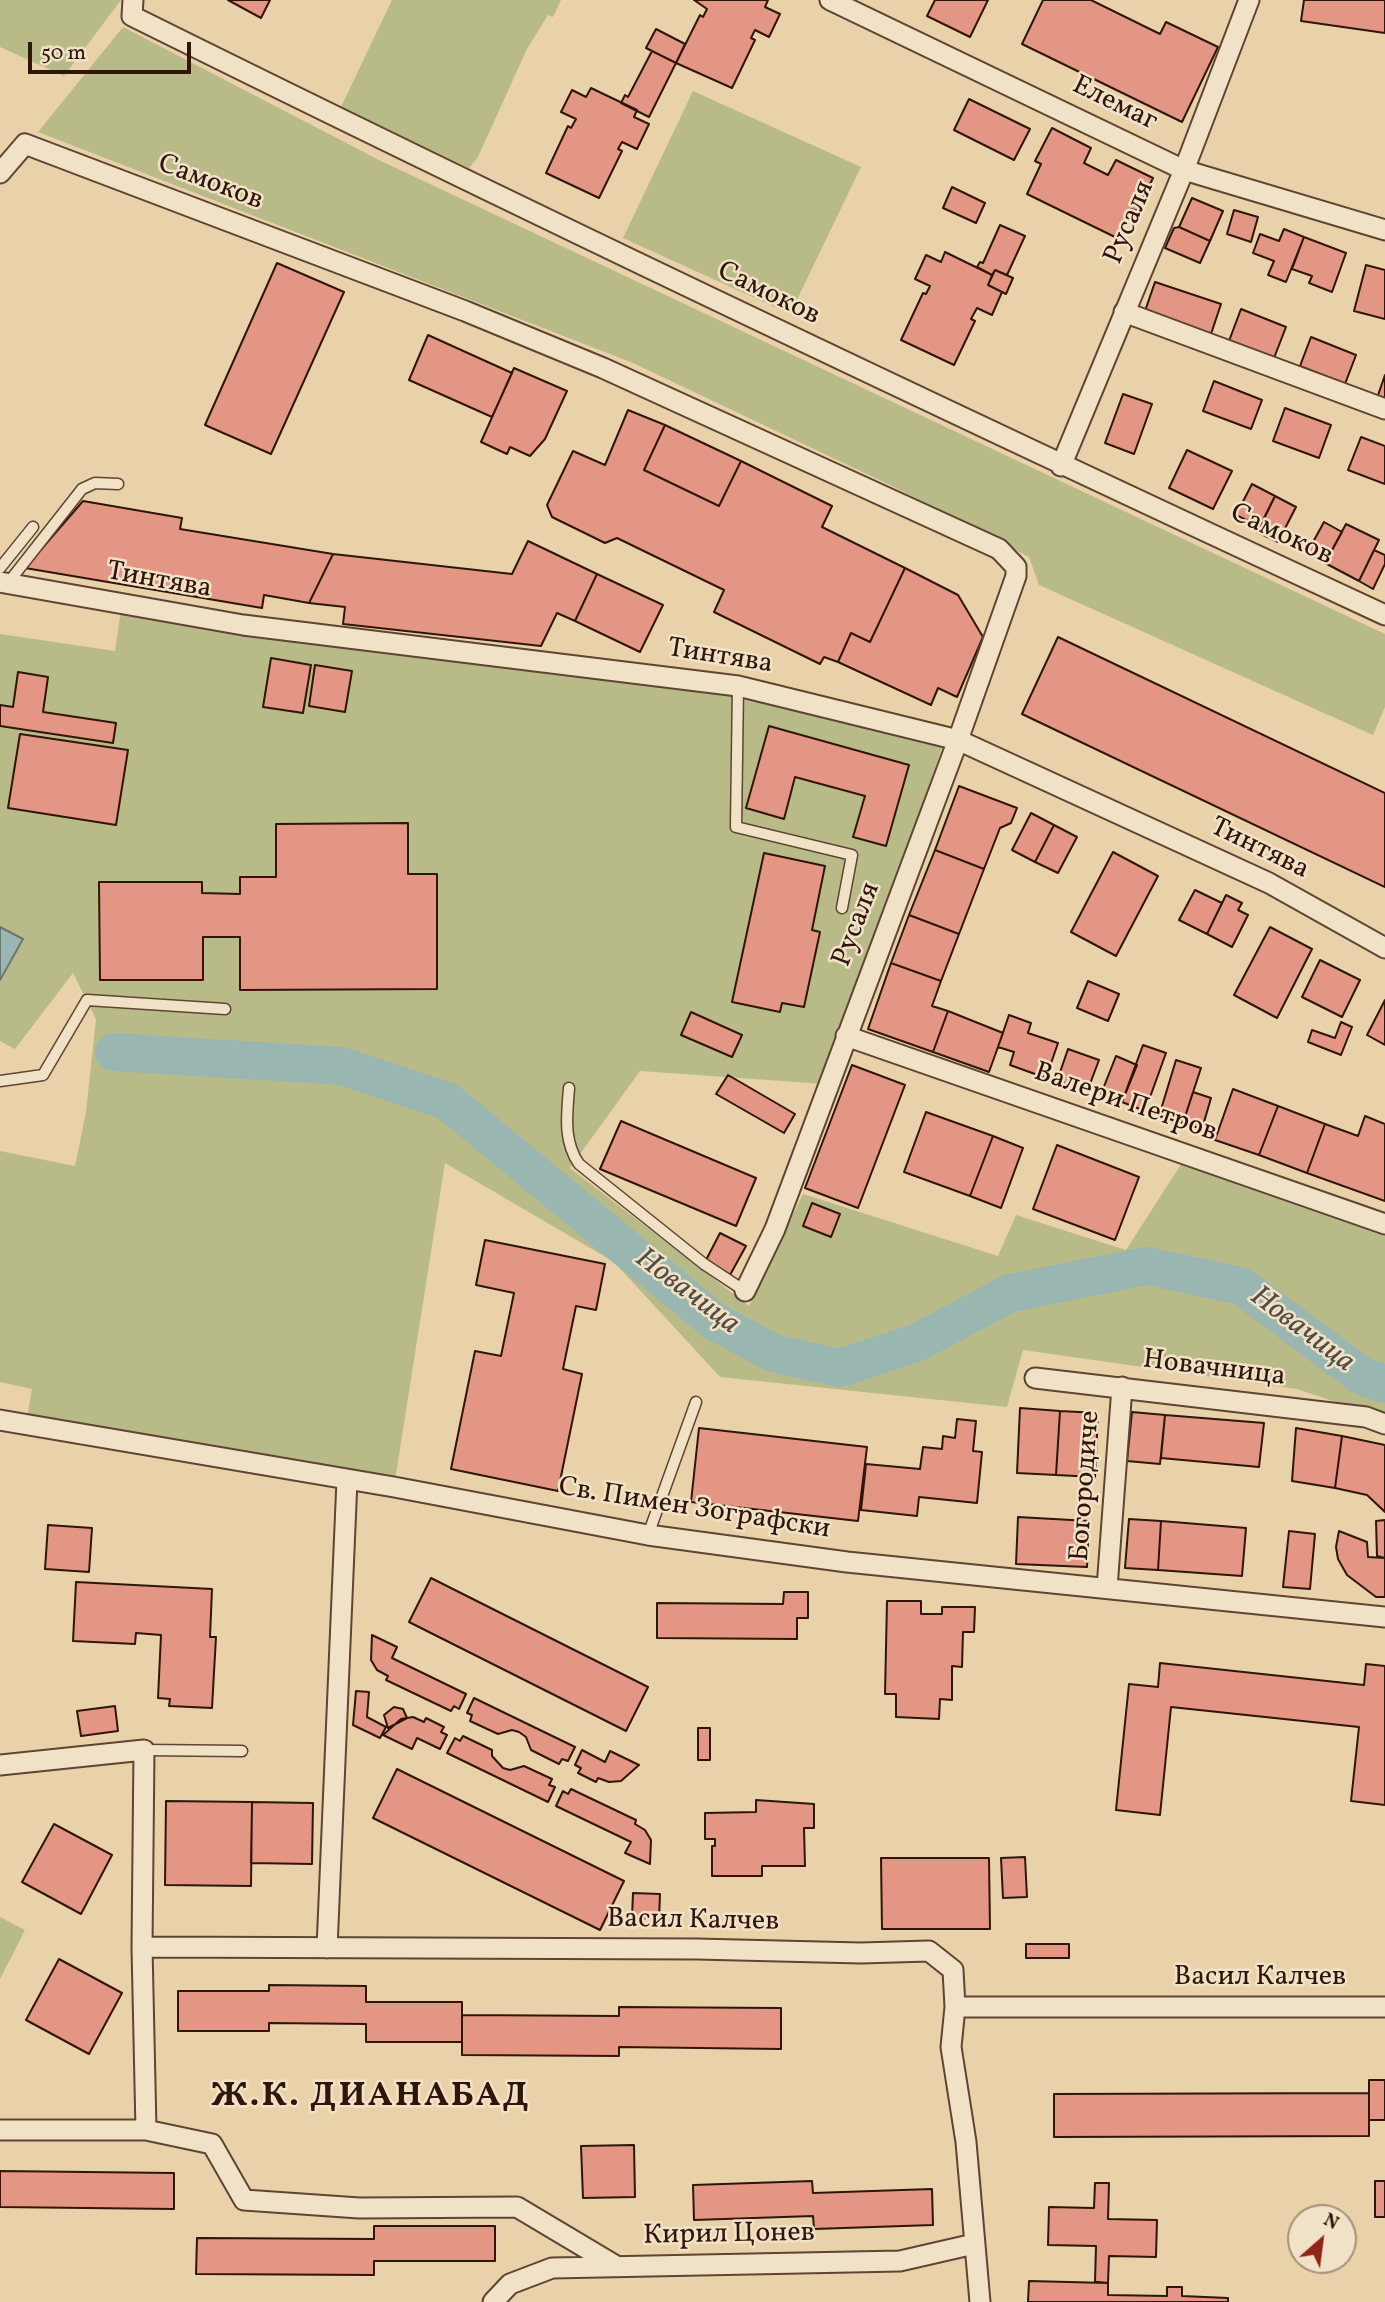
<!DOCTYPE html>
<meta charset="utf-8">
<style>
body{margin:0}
#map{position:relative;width:1385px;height:2302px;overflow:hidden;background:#e9d2a9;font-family:Vollkorn,serif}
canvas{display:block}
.north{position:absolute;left:1287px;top:2204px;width:70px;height:70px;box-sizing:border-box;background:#f1e2c7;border:2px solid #a3907b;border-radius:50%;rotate:28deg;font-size:19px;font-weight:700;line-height:28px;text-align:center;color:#2f150a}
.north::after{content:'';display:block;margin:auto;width:24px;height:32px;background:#8f2418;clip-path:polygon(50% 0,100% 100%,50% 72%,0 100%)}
.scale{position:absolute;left:28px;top:42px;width:163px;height:32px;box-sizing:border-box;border:4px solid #2f150a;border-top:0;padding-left:9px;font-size:21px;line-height:24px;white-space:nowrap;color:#2f150a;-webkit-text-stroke:5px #f1e2c7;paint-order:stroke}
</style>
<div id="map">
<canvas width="1385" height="2302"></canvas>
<div class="north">N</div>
<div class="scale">50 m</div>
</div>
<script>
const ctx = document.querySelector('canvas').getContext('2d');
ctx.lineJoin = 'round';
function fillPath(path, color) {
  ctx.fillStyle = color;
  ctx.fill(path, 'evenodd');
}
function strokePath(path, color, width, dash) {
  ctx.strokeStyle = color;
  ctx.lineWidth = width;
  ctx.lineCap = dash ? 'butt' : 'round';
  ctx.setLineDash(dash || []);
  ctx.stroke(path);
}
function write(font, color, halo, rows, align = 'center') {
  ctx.font = font + ' Vollkorn,serif';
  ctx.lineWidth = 5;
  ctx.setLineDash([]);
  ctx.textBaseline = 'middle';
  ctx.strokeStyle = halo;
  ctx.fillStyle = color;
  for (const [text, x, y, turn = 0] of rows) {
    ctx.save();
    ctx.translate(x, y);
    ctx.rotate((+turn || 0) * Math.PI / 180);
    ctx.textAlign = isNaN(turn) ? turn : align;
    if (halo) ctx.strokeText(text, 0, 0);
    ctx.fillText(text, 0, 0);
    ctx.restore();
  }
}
const green = new Path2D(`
 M0,0H121L64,76L0,47Z
 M392,0H561L553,17L548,15L527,49L478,157L469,168L341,107Z
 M123,27L379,160L1385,634V707L1373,735L1039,585L1029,557L894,487L633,363L38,132Z
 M693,91L861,167L790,314L623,238Z
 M122,603L738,686L943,745L825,1084L640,1071L570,1168L749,1306L803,1194L998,1256L1016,1215L1126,1250L1187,1155L1385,1224V1419L1297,1389L1023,1350L1007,1407L720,1377L614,1262L445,1163L394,1487L26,1424L32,1389L0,1382V1151L75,1166L86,1112L96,1019L73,973L15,1049L0,1041V634L115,651Z
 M0,1917L25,1930L0,1979Z`);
const water = new Path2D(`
 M0,927L23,939L0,980Z`);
const river = new Path2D(`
 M114,1052L341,1066L447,1101L714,1321L773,1353L840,1368L916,1343L1010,1293L1147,1266L1241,1286L1362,1376L1385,1384`);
const building = new Path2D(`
 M228,0H270L261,18Z
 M694,0H768L765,7L780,14L769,37L755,30L751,38L755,40L732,88L676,63L700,15L703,17L707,9Z
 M935,0H988L970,37L927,16Z
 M1043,0H1091L1160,34L1166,22L1218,47L1182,122L1022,44Z
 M1304,0H1385V33L1301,21Z
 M656,29L685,44L676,63L646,48Z
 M652,51L676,63L649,117L621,103L625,95L628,97Z
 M591,88L637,110L634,117L649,124L637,149L622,142L618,149L622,151L599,198L546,173L568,126L571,128L576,119L561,112L572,90L586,97Z
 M969,99L1030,129L1014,160L954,130Z
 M1052,128L1091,148L1084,163L1108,175L1116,160L1153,178L1137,211L1131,209L1117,238L1027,194L1041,164L1035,161Z
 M952,187L985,203L976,223L943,208Z
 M1192,198L1223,211L1210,241L1179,227Z
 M1234,210L1258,217L1251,242L1227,234Z
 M1000,225L1025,236L1007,275L995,270L992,275L977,267L980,262L983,263Z
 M1179,227L1210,241L1200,263L1165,248L1174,228Z
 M1284,229L1304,237L1286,282L1268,275L1274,261L1253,253L1260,234L1279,241Z
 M1304,237L1346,253L1332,292L1309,283L1312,276L1292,269Z
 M945,252L992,275L988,285L1002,292L992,315L977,308L971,319L975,321L954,365L901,340L923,293L926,294L930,286L915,279L926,255L941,262Z
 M277,263L344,292L271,454L205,425Z
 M1366,265L1385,270V319L1354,311Z
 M995,270L1013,278L1006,294L988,285Z
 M1155,282L1221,304L1210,337L1144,314Z
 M1241,309L1286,327L1274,358L1229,341Z
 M428,335L512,373L492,417L409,380Z
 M1311,337L1356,355L1345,384L1300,366Z
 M514,368L567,391L545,439L530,456L510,447L507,454L481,442Z
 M1385,375V401L1377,398Z
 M1214,381L1262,400L1251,429L1203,411Z
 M1123,394L1152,404L1134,454L1105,443Z
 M1285,408L1331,425L1319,458L1273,441Z
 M628,410L665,425L644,470L719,506L741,461L832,506L822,527L905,568L870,642L851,633L838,662L824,657L820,664L714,612L724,590L617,538L605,543L552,517L547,505L573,451L605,465Z
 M665,425L741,461L719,506L644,470Z
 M1361,437L1385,446V484L1348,470Z
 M1187,450L1232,471L1213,509L1169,488Z
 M1252,484L1275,496L1260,527L1236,515Z
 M1275,496L1296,507L1278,542L1257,532Z
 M83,501L182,518L180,529L333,554L309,603L264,595L262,608L25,568Z
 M1324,522L1342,532L1325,563L1307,553Z
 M1346,524L1379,540L1359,581L1325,563Z
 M528,541L597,574L575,621L557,613L541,646L343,624L345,607L309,603L333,554L512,574Z
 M1374,550L1385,555V564L1373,589L1359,581Z
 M905,568L958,595L983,637L957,697L938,688L931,705L838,662L851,633L870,642Z
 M597,574L663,605L640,652L575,621Z
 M1058,637L1385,793V887L1022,714Z
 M271,658L311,665L303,713L263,707Z
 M315,665L352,671L345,712L309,706Z
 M18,672L48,677L43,712L116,723L113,743L0,726V705L13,707Z
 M769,726L909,765L886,846L853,837L865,796L795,777L784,819L746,808Z
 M20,734L128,750L116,825L8,808Z
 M959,786L1017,808L1011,823L1000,828L984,869L935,850Z
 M1031,813L1054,825L1035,862L1012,850Z
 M408,823V874H437V989L240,990V937H203V980H100L99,882H202V893L240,894V877H276V824Z
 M1054,825L1077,837L1058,873L1035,862Z
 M935,850L984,869L959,934L909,915Z
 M1113,852L1158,876L1116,956L1071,932Z
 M764,853L825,866L812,930L820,932L804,1007L782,1003L780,1012L732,1002Z
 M1195,890L1222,903L1207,934L1179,920Z
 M1226,895L1242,903L1238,910L1248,915L1232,947L1207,934Z
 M909,915L959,934L941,981L891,963Z
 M1270,927L1312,949L1277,1018L1234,995Z
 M1320,960L1360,980L1342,1017L1302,997Z
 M891,963L941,981L932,1006L948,1011L933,1052L868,1029Z
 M1088,981L1119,994L1108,1021L1077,1008Z
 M1385,1000V1045L1367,1035Z
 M948,1011L1003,1033L989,1072L933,1052Z
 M691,1012L742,1035L732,1057L681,1035Z
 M1009,1015L1031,1023L1028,1033L1058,1043L1046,1078L1010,1065L1014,1052L998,1047Z
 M1341,1022L1352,1027L1341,1055L1308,1042L1312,1030L1335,1038Z
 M1143,1045L1166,1053L1145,1111L1122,1102Z
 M1068,1049L1099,1060L1087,1092L1057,1081Z
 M1116,1056L1137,1065L1122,1102L1101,1094Z
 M1176,1060L1201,1068L1183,1123L1159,1116Z
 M852,1065L905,1085L858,1208L805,1188Z
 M728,1075L795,1114L784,1133L716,1094Z
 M1233,1089L1278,1106L1259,1155L1215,1140Z
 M1193,1092L1211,1098L1202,1129L1183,1123Z
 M1278,1106L1325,1124L1307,1173L1259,1155Z
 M926,1112L993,1136L970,1196L904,1172Z
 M1365,1116L1385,1124V1201L1307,1173L1325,1124L1358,1136Z
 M621,1121L756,1178L736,1226L600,1169Z
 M993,1136L1023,1148L1001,1208L970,1196Z
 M1057,1145L1139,1177L1115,1240L1033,1209Z
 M812,1203L840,1214L831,1237L803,1226Z
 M720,1233L746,1246L730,1275L705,1262Z
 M485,1240L605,1264L596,1310L576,1306L563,1369L582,1374L558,1491L451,1469L475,1351L501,1356L514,1293L476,1285Z
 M1020,1408L1060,1411L1056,1475L1017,1473Z
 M1060,1411L1098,1413L1095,1477L1056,1475Z
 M1132,1412L1165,1415L1160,1464L1127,1461Z
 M1165,1415L1264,1423L1259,1467L1161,1458Z
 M957,1419L976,1421L973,1451L982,1452L977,1503L919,1497L917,1516L861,1510L866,1464L920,1469L923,1447L942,1449L943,1436L955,1438Z
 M699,1428L867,1447L858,1521L691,1502Z
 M1296,1428L1342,1436L1335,1488L1292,1481Z
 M1342,1436L1385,1445V1512L1367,1495L1335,1488Z
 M1018,1517L1089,1521L1087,1567L1016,1564Z
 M1129,1519L1161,1521L1158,1570L1125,1568Z
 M1385,1520V1558L1377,1556L1376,1521Z
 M1161,1521L1246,1528L1242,1576L1158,1570Z
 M48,1525L92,1528L89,1572L45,1569Z
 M1289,1531L1315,1534L1310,1589L1283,1587Z
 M1339,1531L1367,1542L1368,1557L1385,1558V1597H1376L1347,1575L1338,1559L1336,1547Z
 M431,1578L648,1687L626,1731L409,1622Z
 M76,1582L212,1589L210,1637H216L212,1708L169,1706L170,1699L158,1698L161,1635L136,1633L135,1644L73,1641Z
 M784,1592H808V1618H797V1639L657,1638V1603L783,1604Z
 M887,1601H921V1614H942V1607H975L974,1632H963L962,1667L952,1666V1700L940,1699L939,1719L896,1717V1694H885Z
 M372,1635L397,1647L392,1658L466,1694L459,1709L454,1706L451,1711L386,1680L388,1676L377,1670L371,1660Z
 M1160,1663L1364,1685L1366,1664L1385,1666V1805L1351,1801L1359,1727L1171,1707L1160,1815L1116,1810L1129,1684L1158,1687Z
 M356,1691L369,1692L367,1717L386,1727L380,1738L353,1725Z
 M474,1698L575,1747L568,1761L562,1759L559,1764L531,1750L526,1737L519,1732L512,1730L498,1734L470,1721L472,1715L467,1713Z
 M115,1706L118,1731L81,1736L77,1711Z
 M394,1707L403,1709L407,1718L388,1728L384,1715Z
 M413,1717L424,1722L426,1718L444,1727L441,1732L447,1735L440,1749L417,1738L412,1749L383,1735L401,1719Z
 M698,1728H710V1760H698Z
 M463,1736L492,1750V1756L503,1768L510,1770L524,1766L552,1779L549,1785L555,1787L548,1802L447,1753L455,1738L460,1741Z
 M582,1750L605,1762L610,1751L639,1765L621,1781L609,1782L598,1778L596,1782L578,1773L581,1768L575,1765Z
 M397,1769L624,1881L600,1930L373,1818Z
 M571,1789L636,1820L635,1824L645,1830L651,1840L650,1864L625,1853L631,1842L556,1806L563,1791L568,1794Z
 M756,1800L814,1804V1828H804L805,1866H762V1876H712V1846H715V1839H705V1813L756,1812Z
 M166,1801L252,1802L251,1886L165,1885Z
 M252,1802L313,1803L312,1864L251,1863Z
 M54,1824L112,1855L81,1914L22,1882Z
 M1025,1857L1027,1897L1003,1898L1001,1858Z
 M881,1858H989L990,1929H882Z
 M633,1893L660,1894L659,1919L632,1918Z
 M1026,1944H1069V1958H1026Z
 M59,1959L122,1993L89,2054L26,2020Z
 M269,1985L366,1986V2002H462V2042H366V2024L269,2023V2031H178V1991H269Z
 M619,2007L781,2008V2049L619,2047V2056L462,2055V2015L619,2016Z
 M1369,2080H1385V2120H1369Z
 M1369,2093V2136L1054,2137V2094Z
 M634,2145L635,2197L583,2198L581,2146Z
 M0,2171L174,2173V2209L0,2207Z
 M812,2181L813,2193L932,2189L933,2225L814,2229L813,2216L694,2220L693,2185Z
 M1375,2181H1385V2217H1375Z
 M1095,2183H1109L1108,2219L1157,2220L1156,2257L1109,2256L1108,2283L1095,2282L1096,2246L1048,2245L1049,2207L1094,2208Z
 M374,2226H495V2261H374V2275L196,2274L197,2238L374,2239Z
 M1029,2281L1108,2283V2295L1167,2296V2287H1182V2296L1228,2298V2302H1028Z`);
const lane = new Path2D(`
 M0,568L33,527
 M8,583L82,489L95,483L118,484
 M738,686L736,827L852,855L842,908
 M0,1081L43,1075L87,1000L225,1009
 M569,1088C567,1115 563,1141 579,1164L704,1264L745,1291
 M648,1535L696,1402
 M144,1750L242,1751`);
const street = new Path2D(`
 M133,0L132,16C547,222 965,420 1385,615
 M830,0L1184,170L1385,230
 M0,173L25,144L465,311L603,368L999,549L1016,567V576L958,740L775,1229L745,1291
 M1124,312L1385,409
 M1061,466L1184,170L1249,0
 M0,582L243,625L738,686L958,740L1269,883L1385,948
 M846,1036L1385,1224
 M1035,1378L1366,1417L1385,1424
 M0,1420L394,1487L648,1535L847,1562L1385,1617
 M1107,1588L1122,1387
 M0,1765L144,1750L142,1947L146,2130
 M142,1947L697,1949L861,1953L929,1951L953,1970L955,2007L951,2047L966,2142L980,2302
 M327,1948L347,1480
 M955,2007H1385
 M0,2130H146L212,2144L244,2200L359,2208L517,2207L616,2266
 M493,2302L510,2284L552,2268L900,2261L974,2244`);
const streetNames = [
 ["Елемаг",1114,105,26],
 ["Самоков",210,184,21],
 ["Русаля",1131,223,-67],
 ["Самоков",768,295,26],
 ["Самоков",1281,536,25],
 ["Тинтява",159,582,10],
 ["Тинтява",720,658,9],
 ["Тинтява",1259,850,26],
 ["Русаля",858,925,-69],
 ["Валери Петров",1125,1104,19],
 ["Новачница",1214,1370,7],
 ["Богородиче",1087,1486,-86],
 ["Св. Пимен Зографски",694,1510,9],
 ["Васил Калчев",693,1922,1],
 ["Васил Калчев",1260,1979],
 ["Кирил Цонев",729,2236,-1]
];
const waterNames = [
 ["Новачица",686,1293,37],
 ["Новачица",1301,1331,37]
];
const districtNames = [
 ["Ж.К. ДИАНАБАД",371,2099]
];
fillPath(green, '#b8bb87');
fillPath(water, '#9ab6b1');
strokePath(water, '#6f766e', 2);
strokePath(river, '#9ab6b1', 38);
fillPath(building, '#e29683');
strokePath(building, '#2f150a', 2);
strokePath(lane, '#5e4432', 13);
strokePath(street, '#5e4432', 23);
strokePath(lane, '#f1e2c7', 10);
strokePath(street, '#f1e2c7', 19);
write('28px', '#2f150a', '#f1e2c7', streetNames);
write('italic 30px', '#544d44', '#f1e2c7', waterNames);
ctx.letterSpacing = '2px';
write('bold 35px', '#2f150a', '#f1e2c7', districtNames);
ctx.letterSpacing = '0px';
</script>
